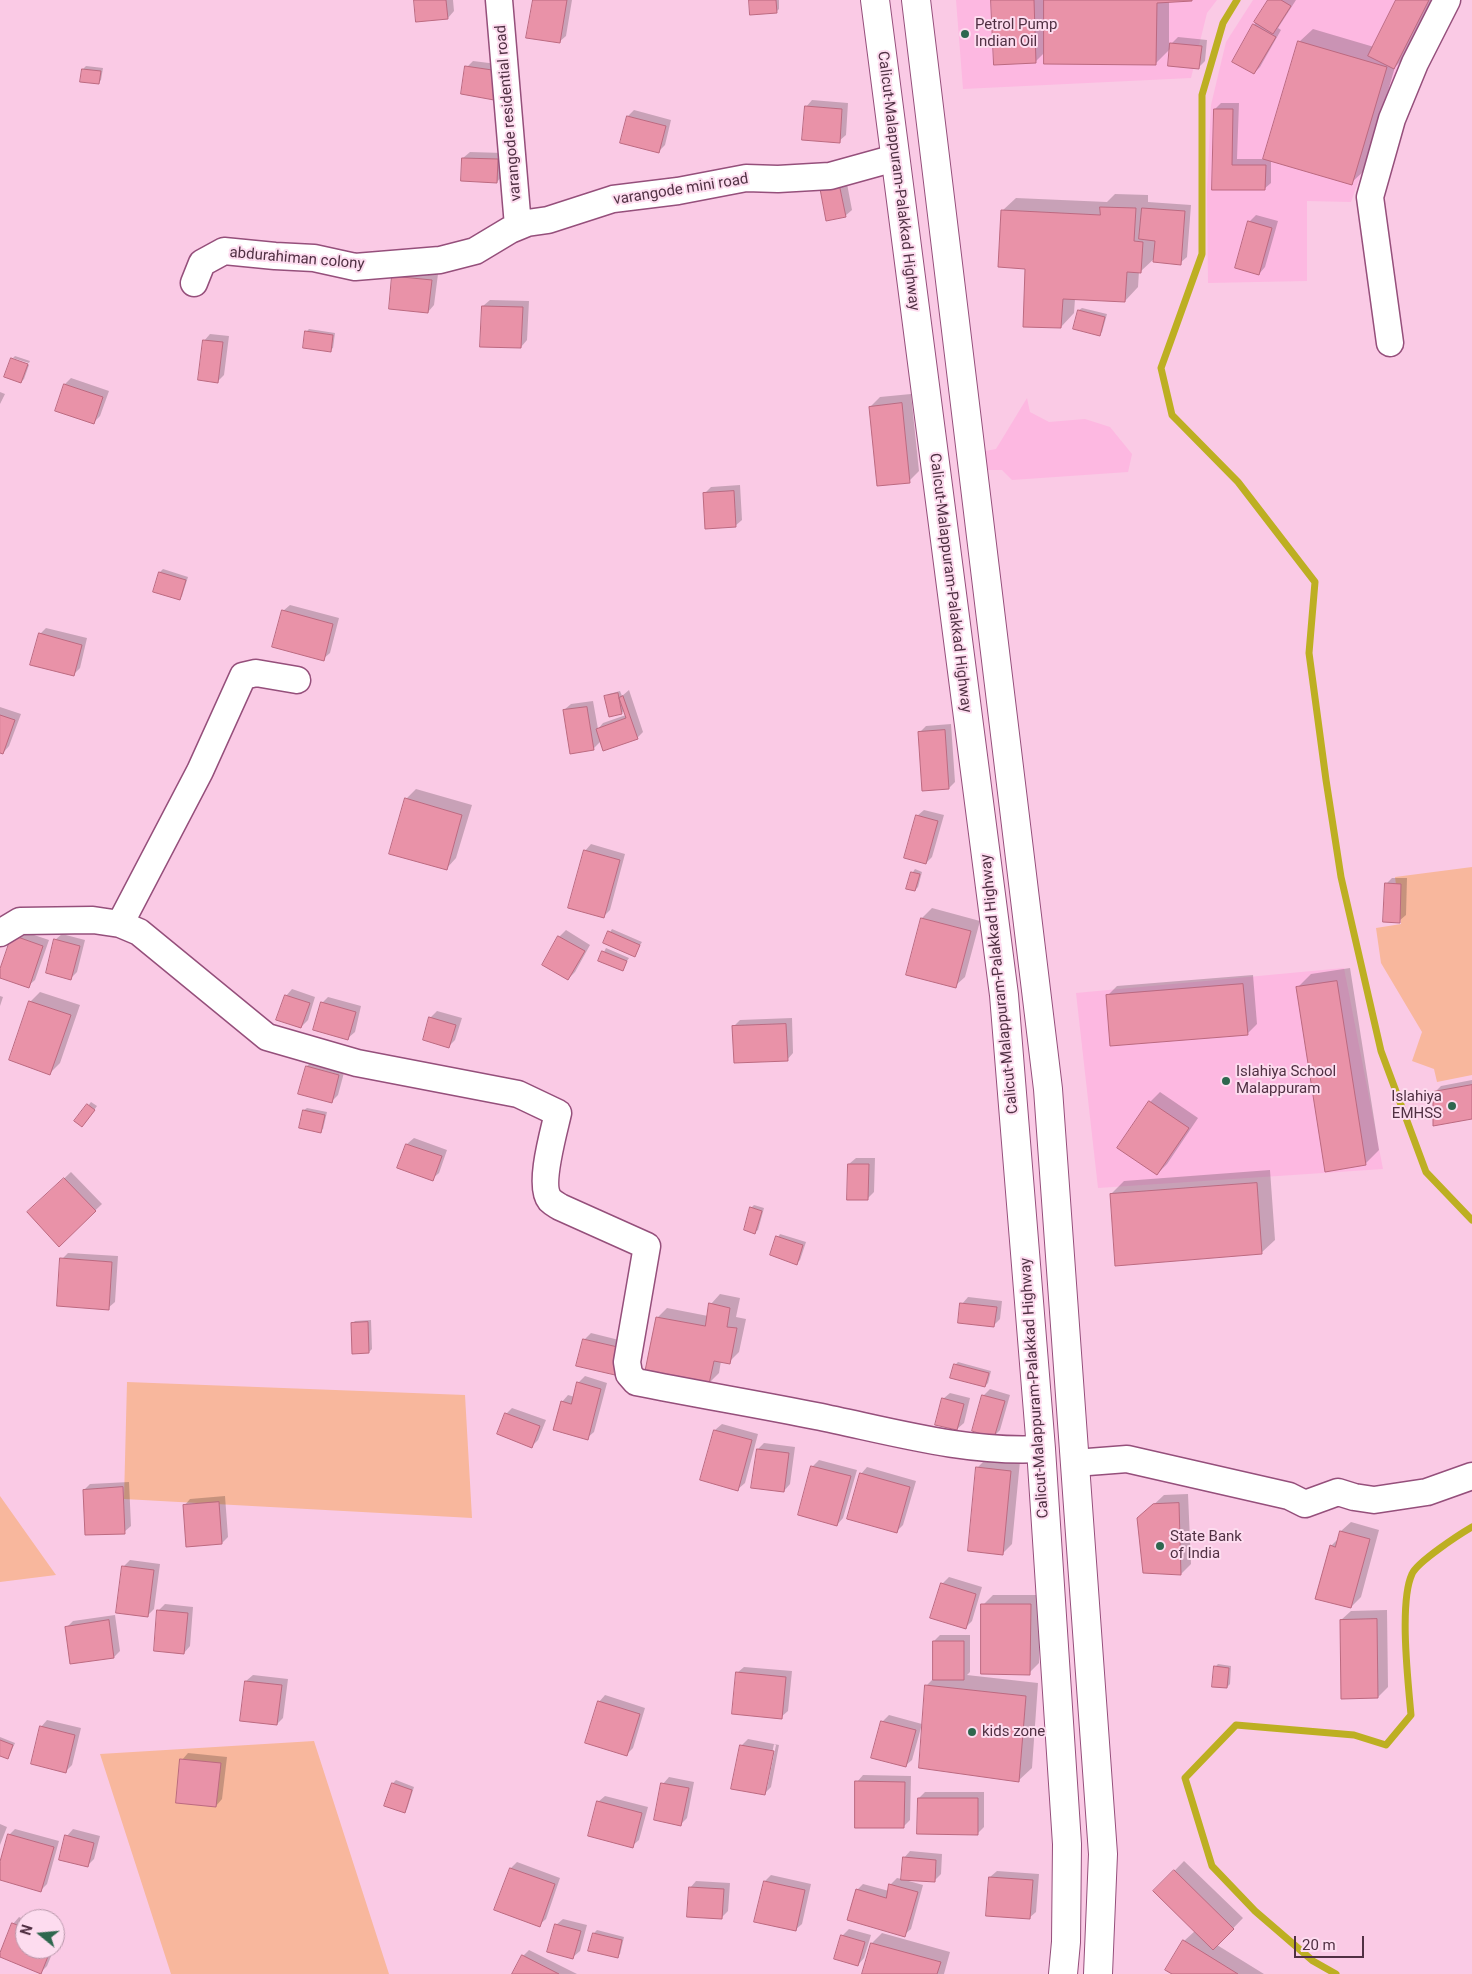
<!DOCTYPE html>
<style>
body{margin:0}
#map{position:relative;width:1472px;height:1974px;overflow:hidden;background:#facae5;font-family:Roboto,sans-serif}
canvas{display:block}
.north{position:absolute;left:15px;top:1909px;width:50px;height:50px;box-sizing:border-box;background:#fddcef;border:1px solid #b897aa;border-radius:50%;rotate:287deg;font-size:14px;font-weight:700;line-height:20px;text-align:center;color:#503043}
.north::after{content:'';display:block;margin:auto;width:18px;height:22px;background:#2e674e;clip-path:polygon(50% 0,100% 100%,50% 72%,0 100%)}
.scale{position:absolute;left:1294px;top:1936px;width:70px;height:22px;box-sizing:border-box;border:2px solid #503043;border-top:0;padding-left:6px;font-size:15px;line-height:18px;white-space:nowrap;color:#503043;-webkit-text-stroke:4px #fddcef;paint-order:stroke}
</style>
<div id="map">
<canvas width="1472" height="1974"></canvas>
<div class="north">N</div>
<div class="scale">20 m</div>
</div>
<script>
const ctx = document.querySelector('canvas').getContext('2d');
ctx.lineJoin = 'round';
function fillPath(path, color) {
  ctx.fillStyle = color;
  ctx.fill(path, 'evenodd');
}
function strokePath(path, color, width, dash) {
  ctx.strokeStyle = color;
  ctx.lineWidth = width;
  ctx.lineCap = dash ? 'butt' : 'round';
  ctx.setLineDash(dash || []);
  ctx.stroke(path);
}
function write(font, color, halo, rows, align = 'center') {
  ctx.font = font + ' Roboto,sans-serif';
  ctx.lineWidth = 4;
  ctx.setLineDash([]);
  ctx.textBaseline = 'middle';
  ctx.strokeStyle = halo;
  ctx.fillStyle = color;
  for (const [text, x, y, turn = 0] of rows) {
    ctx.save();
    ctx.translate(x, y);
    ctx.rotate((+turn || 0) * Math.PI / 180);
    ctx.textAlign = isNaN(turn) ? turn : align;
    if (halo) ctx.strokeText(text, 0, 0);
    ctx.fillText(text, 0, 0);
    ctx.restore();
  }
}
const built = new Path2D(`
 M956,0H1217L1207,13L1191,78L963,89Z
 M1253,0H1436L1394,79L1351,202L1307,201V281L1208,283L1207,190L1211,105L1226,42Z
 M1027,398L1030,412L1049,422L1085,419L1110,427L1132,454L1128,472L1012,480L1002,470H980V452L996,449Z
 M1344,968L1383,1169L1098,1188L1076,993Z`);
const green = new Path2D(`
 M1472,867V1075L1437,1082L1434,1069L1412,1061L1422,1032L1381,963L1376,928L1401,924L1395,877Z
 M127,1382L465,1395L472,1518L124,1499Z
 M0,1496L56,1575L0,1582Z
 M314,1741L389,1974H171L100,1754Z`);
const shadow = new Path2D(`
 M415,0H453L454,11L448,18Z
 M534,0H572L566,36L559,42Z
 M752,0H779V9L776,12Z
 M992,0H1188L1169,1V46L1178,37L1207,40L1205,61L1199,67L1171,48L1156,63L1045,52L1036,61Z
 M1270,0H1296L1278,28L1281,30L1260,67L1254,73V25Z
 M1397,0H1433L1404,58L1395,67L1365,170L1351,183L1271,160V183L1264,189L1213,188L1215,109L1221,103H1239L1237,159H1264L1299,42L1313,29L1374,47Z
 M473,61L505,65L494,99L467,67Z
 M86,66L103,68L101,80L98,83L83,69Z
 M812,100L848,103L846,135L839,141L806,107Z
 M634,110L671,120L665,145L658,152L628,116Z
 M470,152L504,153L503,175L497,182L463,158Z
 M844,168L852,210L845,216L819,178Z
 M1115,194L1148,195V202L1191,205L1187,257L1180,263L1155,258L1141,271H1139L1138,287L1125,301L1075,299L1074,313L1061,327L1027,267L1002,211L1016,198L1107,202Z
 M1256,215L1278,221L1265,267L1259,274L1249,222Z
 M400,270L438,274L434,305L428,312L390,308Z
 M490,300L529,301L527,340L521,347L483,306Z
 M1082,308L1107,314L1102,332L1099,335L1079,310Z
 M309,329L335,333L333,348L330,350L306,332Z
 M210,334L229,336L224,375L218,381L204,341Z
 M15,356L30,361L29,363L13,358Z
 M12,360L29,365L24,379L21,382Z
 M71,378L109,391L100,416L93,423L65,384Z
 M0,392L5,394L0,404Z
 M911,394L919,471L909,481L870,407L880,397Z
 M740,485L742,520L735,526L705,493L711,487Z
 M163,569L188,577L182,596L180,599L154,591L160,572Z
 M290,605L339,618L330,653L323,659L283,611Z
 M46,628L87,638L80,668L73,675L40,634Z
 M629,690L643,732L637,738L601,741L593,749L564,710L571,704L593,701L598,729L603,723L626,715L624,710L622,713L606,696L609,694L620,691L622,696Z
 M0,707L21,714L9,746L3,753L0,752Z
 M951,724L955,782L949,788L920,732L926,726Z
 M416,789L472,805L456,858L447,868L406,799Z
 M924,810L944,815L932,857L926,863L917,816Z
 M591,844L625,854L610,910L604,916L585,851Z
 M915,869L922,872L918,887L915,890L908,888L913,872Z
 M1392,878H1407L1406,915L1399,921L1386,884Z
 M932,908L980,921L965,977L955,986L907,974L922,918Z
 M612,929L642,942L634,955L604,942Z
 M19,930L49,940L35,980L28,986L0,977V973Z
 M566,930L590,945L575,972L568,979L559,937Z
 M62,934L85,940L77,972L70,979L55,940Z
 M606,948L629,958L622,969L600,960Z
 M1350,968L1379,1150L1365,1164L1297,988L1311,974Z
 M1253,975L1257,1024L1247,1034L1107,996L1117,986Z
 M292,989L315,997L308,1020L301,1027L286,996Z
 M40,992L80,1005L60,1063L50,1073L30,1002Z
 M0,996L3,997L0,1006Z
 M328,997L361,1006L355,1032L348,1038L322,1003Z
 M437,1011L462,1018L455,1040L449,1046L430,1018Z
 M792,1018L793,1053L787,1060L734,1026L740,1020Z
 M313,1060L345,1069L338,1095L331,1102L307,1066Z
 M1472,1080V1118L1434,1093L1441,1086Z
 M1160,1092L1198,1118L1167,1164L1157,1174L1119,1148L1150,1102Z
 M91,1102L97,1106L85,1123L76,1121Z
 M307,1108L327,1112L323,1129L320,1131L304,1110Z
 M414,1138L447,1150L439,1173L432,1179L399,1167L407,1144Z
 M856,1158H875L874,1192L867,1199L849,1164Z
 M1270,1170L1275,1240L1261,1253L1111,1194L1124,1181Z
 M71,1172L102,1204L59,1245L29,1212Z
 M754,1205L764,1208L758,1230L755,1232L751,1208Z
 M780,1234L806,1242L800,1260L797,1263L771,1255L778,1237Z
 M68,1253L118,1256L115,1302L108,1308L62,1259Z
 M720,1294L740,1298L736,1317L746,1319L739,1352L729,1362L721,1361L719,1373L709,1383L657,1318L667,1308L708,1316L711,1304Z
 M968,1297L1002,1301L1000,1319L994,1325L962,1304Z
 M371,1320L372,1349L369,1352L352,1324L355,1321Z
 M591,1333L627,1342L621,1368L615,1374L584,1340Z
 M958,1362L991,1371L988,1383L985,1386L955,1365Z
 M585,1376L607,1383L594,1432L587,1438L562,1402L568,1395L575,1397L578,1383Z
 M990,1389L1010,1395L1000,1430L994,1436L983,1396Z
 M950,1393L970,1398L964,1423L957,1429L943,1399Z
 M512,1408L546,1420L538,1440L532,1446L506,1414Z
 M722,1424L758,1434L745,1483L738,1489L715,1430Z
 M764,1443L795,1447L790,1484L784,1491L758,1449Z
 M987,1458L1020,1461L1012,1544L1003,1553L977,1468Z
 M819,1460L857,1470L843,1518L837,1525L799,1514L813,1466Z
 M867,1467L916,1481L903,1525L897,1531L861,1474Z
 M129,1482L131,1526L124,1532L84,1490L90,1484Z
 M1188,1494L1191,1564L1181,1574L1144,1572L1147,1511L1164,1495Z
 M225,1496L228,1537L222,1543L184,1506L190,1499Z
 M1351,1522L1379,1530L1361,1597L1351,1607L1331,1546L1339,1538L1341,1531Z
 M130,1560L160,1564L154,1609L148,1615L124,1566Z
 M949,1577L982,1587L972,1621L965,1628L942,1584Z
 M993,1595H1040L1039,1663L1029,1673L983,1605Z
 M165,1604L193,1607L190,1646L184,1653L159,1610Z
 M1387,1610L1388,1687L1378,1697L1341,1620L1351,1611Z
 M115,1615L120,1651L114,1657L67,1627L73,1621Z
 M940,1635H970V1672L967,1675L1038,1683L1032,1768L1018,1781L926,1686L934,1678V1641Z
 M1218,1664L1231,1666L1230,1684L1227,1687L1215,1667Z
 M744,1667L792,1671L788,1711L781,1717L737,1673Z
 M253,1675L288,1679L283,1718L277,1724L246,1681Z
 M605,1695L645,1708L633,1748L627,1754L599,1702Z
 M889,1715L922,1724L912,1760L905,1766L873,1757L883,1721Z
 M47,1720L81,1728L72,1765L66,1771L41,1727Z
 M0,1737L15,1743L8,1758L0,1755Z
 M748,1739L779,1745L771,1787L764,1794L733,1788L742,1745ZM774,1744L776,1745L767,1788H765Z
 M188,1753L227,1757L222,1799L216,1806L182,1760Z
 M863,1775L911,1776L910,1820L903,1827L857,1782Z
 M669,1777L694,1782L687,1818L680,1825L663,1784Z
 M396,1780L414,1787L407,1809L404,1812L385,1805L393,1783Z
 M925,1792H984V1827L977,1834L919,1798Z
 M605,1796L648,1807L639,1840L632,1846L598,1802Z
 M0,1824L7,1827L0,1845Z
 M15,1829L59,1841L47,1884L41,1890L0,1878V1867L9,1835Z
 M73,1829L100,1836L94,1859L87,1866L67,1836Z
 M910,1851L942,1854L941,1874L934,1881L905,1880L923,1885L911,1929L904,1935L857,1890L863,1884L889,1891L891,1884L897,1878L902,1879L904,1858Z
 M1184,1861L1243,1918L1217,1945L1264,1974H1174L1184,1941L1195,1931L1155,1891Z
 M517,1862L560,1878L546,1919L539,1925L511,1868Z
 M997,1871L1039,1874L1036,1912L1029,1918L990,1877Z
 M771,1875L811,1884L802,1924L795,1930L765,1881Z
 M696,1881L730,1883L728,1911L721,1918L690,1888Z
 M19,1917L25,1920V1949H54L47,1966L41,1972L0,1956L13,1924Z
 M563,1919L587,1925L580,1951L573,1957L556,1925Z
 M849,1929L871,1935L864,1958L858,1965L842,1936Z
 M597,1930L624,1937L620,1954L617,1957L594,1933Z
 M55,1931L60,1934L55,1947Z
 M882,1933L950,1952L944,1974H863L872,1943Z
 M529,1950L577,1974H514L523,1956Z`);
const stream = new Path2D(`
 M1237,0L1223,23L1202,95V254L1161,368L1172,415L1238,482L1315,582L1309,653L1326,780L1341,877L1381,1051L1426,1172L1472,1220
 M1336,1974L1313,1961L1255,1911L1212,1866L1185,1778L1236,1725L1354,1735L1386,1745L1411,1715C1408,1681 1399,1602 1412,1574C1417,1562 1460,1534 1472,1527`);
const building = new Path2D(`
 M414,0H446L448,19L416,22Z
 M533,0H567L560,43L526,38Z
 M749,0H776L777,13L750,15Z
 M991,0H1034L1036,63L994,65Z
 M1044,0H1192V1L1157,3L1156,65L1044,64Z
 M1268,0H1281L1291,6L1273,34L1254,22Z
 M1396,0H1429L1394,69L1368,56Z
 M1253,24L1276,37L1254,74L1232,62Z
 M1298,41L1387,67L1352,185L1263,159Z
 M1170,43L1202,46L1199,69L1168,66Z
 M465,66L499,71L494,100L461,94Z
 M82,69L101,71L99,84L80,82Z
 M805,106L842,109L840,143L802,140Z
 M1214,109H1233L1232,165H1266L1265,190H1212Z
 M627,116L666,126L659,153L620,143Z
 M462,158L498,159L497,183L461,181Z
 M837,174L846,217L826,221L818,178Z
 M1100,207L1136,208L1134,241L1143,242L1141,273L1127,272L1125,302L1063,299L1061,328L1023,327L1025,269L998,267L1001,210L1100,215Z
 M1142,208L1185,211L1181,265L1153,262L1155,241L1139,239Z
 M1248,221L1272,228L1259,275L1235,268Z
 M392,276L432,280L428,313L389,309Z
 M482,306L523,307L521,348L480,347Z
 M1078,310L1105,317L1100,336L1073,329Z
 M305,331L333,335L331,352L303,348Z
 M203,340L223,342L218,383L198,380Z
 M11,358L28,364L21,383L4,377Z
 M64,384L103,397L94,424L55,411Z
 M902,403L910,483L877,486L869,407Z
 M734,491L736,527L705,529L703,493Z
 M159,572L186,580L180,600L153,592Z
 M282,610L333,624L324,661L272,647Z
 M39,633L82,645L74,676L30,665Z
 M618,693L622,714L609,717L604,696Z
 M623,696L638,739L603,751L596,729L626,718L619,698Z
 M587,707L594,750L570,754L563,710Z
 M0,715L15,720L3,754L0,753Z
 M945,730L949,789L922,791L918,732Z
 M405,798L462,815L447,870L389,854Z
 M916,815L938,821L926,864L904,858Z
 M584,850L620,860L604,918L568,908Z
 M911,872L920,874L915,891L906,889Z
 M1385,883L1401,884L1400,923L1383,922Z
 M921,918L971,931L956,988L906,975Z
 M608,931L640,945L635,957L603,943Z
 M12,935L43,946L29,988L0,978V969Z
 M558,936L585,951L568,980L542,965Z
 M54,939L80,946L71,980L46,973Z
 M602,951L627,961L623,971L598,961Z
 M1337,981L1366,1165L1325,1172L1296,987Z
 M1243,984L1248,1035L1110,1046L1106,995Z
 M285,995L310,1003L301,1028L276,1020Z
 M29,1001L71,1015L50,1075L9,1060Z
 M321,1002L356,1012L348,1040L313,1030Z
 M429,1017L456,1025L449,1048L423,1040Z
 M786,1024L788,1061L734,1063L732,1026Z
 M306,1066L339,1075L332,1103L298,1094Z
 M1472,1085V1119L1433,1126V1092Z
 M1149,1101L1189,1128L1157,1175L1117,1148Z
 M87,1104L95,1110L82,1127L74,1121Z
 M303,1110L325,1115L321,1133L299,1128Z
 M406,1144L442,1156L433,1181L397,1168Z
 M848,1164H869L868,1200H847Z
 M64,1178L96,1211L59,1247L27,1212Z
 M1257,1183L1262,1254L1115,1266L1110,1194Z
 M750,1207L762,1211L755,1234L744,1230Z
 M776,1236L803,1245L797,1265L770,1255Z
 M60,1258L112,1262L109,1310L57,1306Z
 M709,1303L730,1308L727,1327L737,1328L730,1364L714,1361L709,1384L645,1371L656,1317L705,1326Z
 M960,1303L997,1307L994,1327L958,1323Z
 M368,1322L369,1353L352,1354L351,1323Z
 M583,1339L622,1348L615,1375L576,1366Z
 M954,1364L989,1373L985,1387L950,1378Z
 M577,1382L601,1389L588,1440L553,1430L561,1401L571,1404Z
 M982,1395L1005,1401L994,1438L972,1431Z
 M942,1398L964,1404L957,1430L935,1425Z
 M505,1413L540,1426L532,1448L497,1434Z
 M714,1430L752,1440L738,1491L700,1480Z
 M757,1449L789,1453L784,1492L751,1488Z
 M811,1466L851,1476L837,1526L798,1515Z
 M976,1467L1011,1471L1003,1555L968,1551Z
 M860,1473L910,1487L897,1533L847,1519Z
 M123,1487L125,1534L85,1535L83,1490Z
 M219,1502L222,1544L186,1547L183,1505Z
 M1179,1503L1181,1575L1143,1573L1137,1518L1153,1504Z
 M1340,1531L1370,1539L1351,1608L1315,1599L1330,1545L1335,1547Z
 M122,1566L154,1570L148,1617L116,1613Z
 M941,1583L976,1594L966,1629L930,1618Z
 M981,1604H1031L1030,1675L981,1674Z
 M157,1610L188,1613L184,1654L154,1651Z
 M1377,1619L1378,1698L1341,1699L1340,1620Z
 M109,1620L114,1658L70,1664L65,1627Z
 M933,1641H964V1680H933Z
 M1214,1666L1229,1668L1227,1688L1212,1687Z
 M736,1672L786,1677L782,1719L732,1714Z
 M245,1681L282,1685L277,1725L240,1721Z
 M925,1685L1026,1696L1019,1782L919,1768Z
 M598,1701L640,1714L627,1756L585,1743Z
 M881,1721L916,1730L906,1767L871,1758Z
 M40,1726L75,1735L66,1773L31,1764Z
 M0,1740L13,1745L8,1759L0,1756Z
 M740,1745L774,1751L765,1795L731,1789Z
 M180,1759L221,1763L216,1807L176,1803Z
 M855,1781L905,1782L904,1828H855Z
 M392,1783L412,1790L405,1813L384,1806Z
 M661,1783L689,1788L681,1826L654,1820Z
 M918,1798H978V1835L917,1834Z
 M597,1801L642,1813L633,1848L588,1836Z
 M8,1834L54,1847L41,1892L0,1880V1862Z
 M65,1835L94,1843L88,1867L59,1860Z
 M903,1857L936,1860L935,1882L901,1880Z
 M510,1868L555,1884L540,1927L494,1910Z
 M1174,1870L1234,1929L1213,1950L1153,1891Z
 M989,1877L1033,1880L1030,1919L986,1916Z
 M764,1881L805,1890L796,1931L754,1922Z
 M889,1884L918,1892L905,1937L847,1920L856,1889L886,1898Z
 M689,1887L724,1889L722,1919L687,1917Z
 M12,1923L25,1928V1949H51L41,1974L0,1957V1953Z
 M555,1924L581,1931L573,1959L547,1952Z
 M593,1933L622,1940L618,1958L588,1951Z
 M841,1935L865,1942L858,1966L834,1959Z
 M1183,1940L1238,1974H1172L1165,1970Z
 M871,1943L941,1962L937,1974H862Z
 M522,1955L559,1974H512Z`);
const minor = new Path2D(`
 M499,0L518,226
 M194,283L202,263L224,251L275,256L314,258L355,267L440,260L475,251L510,230L527,223L548,220L613,199L678,191L746,178L778,179L830,176L895,158
 M1390,343L1370,197L1392,119L1415,63L1447,0
 M120,924L200,771L243,676L256,673L297,680
 M0,933L20,921L93,920L120,924L139,932L267,1037L357,1063L518,1094L558,1113C554,1131 538,1186 550,1200C553,1203 557,1205 560,1207L647,1246L627,1362L629,1374L636,1382C696,1394 756,1404 816,1416C890,1431 964,1453 1041,1449
 M1075,1463L1127,1459L1289,1496L1305,1504L1338,1492L1354,1497L1374,1500L1427,1492L1472,1476`);
const highway = new Path2D(`
 M875,0L1004,995L1041,1449L1067,1844L1066,1942L1063,1974
 M916,0L1048,1089L1103,1854L1098,1974`);
const markers = [
 [965,34,5,"#2e674e"],
 [1226,1081,5,"#2e674e"],
 [1452,1106,5,"#2e674e"],
 [1160,1546,5,"#2e674e"],
 [972,1732,5,"#2e674e"]
];
const poiNames = [
 ["Petrol Pump",975,25],
 ["Indian Oil",975,42],
 ["Islahiya School",1236,1072],
 ["Malappuram",1236,1089],
 ["Islahiya",1442,1097,"right"],
 ["EMHSS",1442,1114,"right"],
 ["State Bank",1170,1537],
 ["of India",1170,1554],
 ["kids zone",982,1732]
];
const streetNames = [
 ["varangode residential road",509,113,-95],
 ["Calicut-Malappuram-Palakkad Highway",898,181,83],
 ["varangode mini road",681,190,-9],
 ["abdurahiman colony",297,259,5],
 ["Calicut-Malappuram-Palakkad Highway",950,583,83],
 ["Calicut-Malappuram-Palakkad Highway",1000,984,-96],
 ["Calicut-Malappuram-Palakkad Highway",1035,1388,-94]
];
fillPath(built, '#fdb8e1');
fillPath(green, '#f8b79d');
fillPath(shadow, '#0003');
strokePath(stream, '#bdaf22', 7);
fillPath(building, '#e992a8');
strokePath(building, '#bc6980', 1);
strokePath(minor, '#954f7b', 29);
strokePath(highway, '#954f7b', 30);
strokePath(minor, '#fff', 26);
strokePath(highway, '#fff', 28);
for (const [x, y, r, color] of markers) {
  const dot = new Path2D();
  dot.arc(x, y, r, 0, 2 * Math.PI);
  ctx.fillStyle = color;
  ctx.fill(dot);
  strokePath(dot, '#fddcef', 2);
}
write('15px', '#503043', '#fddcef', poiNames, 'left');
write('15px', '#503043', '#fddcef', streetNames);
</script>
